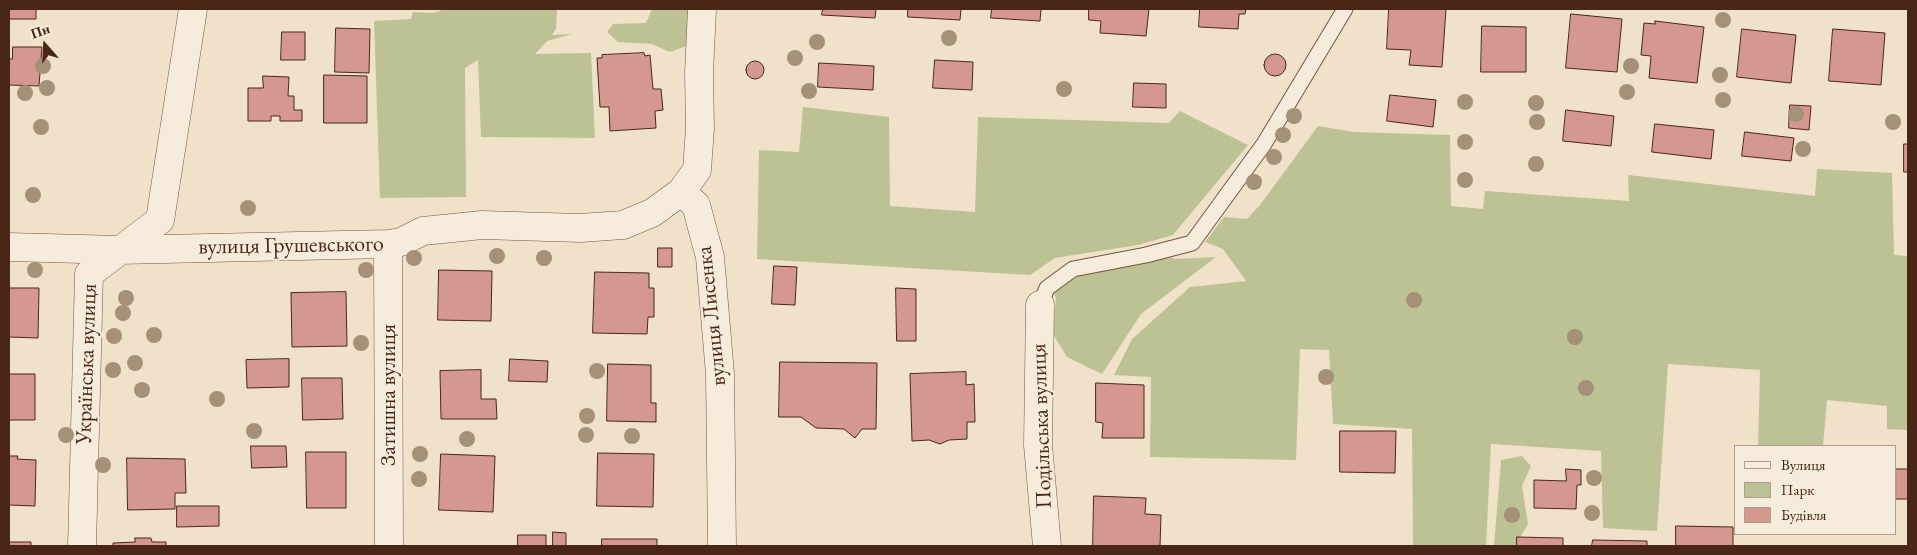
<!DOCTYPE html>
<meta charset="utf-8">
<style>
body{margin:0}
#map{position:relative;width:1917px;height:555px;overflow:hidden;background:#f0e2c9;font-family:"EB Garamond",serif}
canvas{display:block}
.frame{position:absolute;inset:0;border:10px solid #4a2617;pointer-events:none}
.legend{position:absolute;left:1734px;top:445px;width:162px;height:90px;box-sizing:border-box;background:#f5ecdc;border:1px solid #b19d8d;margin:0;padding:6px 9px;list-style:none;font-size:15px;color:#4a2617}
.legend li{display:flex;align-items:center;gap:10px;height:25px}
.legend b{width:25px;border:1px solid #b19d8d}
.north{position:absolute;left:20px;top:20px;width:50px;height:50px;-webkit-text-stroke:4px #f5ecdc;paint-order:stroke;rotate:341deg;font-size:14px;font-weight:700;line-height:20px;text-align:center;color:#4a2617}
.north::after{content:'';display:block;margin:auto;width:18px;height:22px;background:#4a2617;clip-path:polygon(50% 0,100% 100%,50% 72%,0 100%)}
</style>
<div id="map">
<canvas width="1917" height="555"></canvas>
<div class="frame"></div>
<ul class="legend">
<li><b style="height:6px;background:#f5ecdc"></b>Вулиця</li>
<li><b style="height:14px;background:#bdc294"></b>Парк</li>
<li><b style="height:14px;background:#d4988e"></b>Будівля</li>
</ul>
<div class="north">Пн</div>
</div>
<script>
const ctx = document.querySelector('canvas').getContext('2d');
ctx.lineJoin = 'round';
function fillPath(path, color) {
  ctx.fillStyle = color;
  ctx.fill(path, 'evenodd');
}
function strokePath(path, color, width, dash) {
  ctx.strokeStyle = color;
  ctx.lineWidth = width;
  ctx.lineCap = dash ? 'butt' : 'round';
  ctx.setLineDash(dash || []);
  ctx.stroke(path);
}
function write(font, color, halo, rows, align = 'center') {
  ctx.font = font + ' "EB Garamond",serif';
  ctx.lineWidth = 4.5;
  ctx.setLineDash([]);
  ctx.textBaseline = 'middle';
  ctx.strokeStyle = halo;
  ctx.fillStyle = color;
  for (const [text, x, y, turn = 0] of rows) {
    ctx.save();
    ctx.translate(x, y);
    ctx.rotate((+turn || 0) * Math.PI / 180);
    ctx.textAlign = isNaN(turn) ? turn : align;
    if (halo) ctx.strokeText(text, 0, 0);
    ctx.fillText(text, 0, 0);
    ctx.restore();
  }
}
const green = new Path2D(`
 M445,9H557L556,29L552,35L572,34L547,41L535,54L591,53L595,138L481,137L478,60L465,68L466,197L380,198L374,21L411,19L413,12L433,13Z
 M652,9H693L689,45L670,52L652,44L618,42L607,32L613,24L646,23Z
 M803,107L889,117L890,206L975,212L978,117L1169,123L1180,111L1248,145L1173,235L1138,245L1055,258L1030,275L757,259L759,150L799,152Z
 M1318,126L1354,132L1450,135L1451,206L1483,209L1485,191L1629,201L1628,175L1815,196L1817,169L1892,173L1894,255L1908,256V430L1887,429V406L1827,400L1823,446H1758L1760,370L1668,364L1657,531L1603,528L1601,451L1491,444L1486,546H1413L1412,429L1333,424L1329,350L1300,349L1296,460L1150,457L1151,377L1114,375L1132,339L1190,287L1246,281L1223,249L1205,242L1224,217L1247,219L1260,205Z
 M1148,249L1175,259L1216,257L1141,314L1102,374L1067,357L1053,334L1056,297L1047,288C1048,275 1054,272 1065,266Z
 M1522,456L1531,466L1522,486L1528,524L1515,546H1494L1501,460Z`);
const building = new Path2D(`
 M9,9H36V19H9Z
 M823,9H876L875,18L822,15Z
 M908,9H961L960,20L908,17Z
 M992,9H1041L1040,21L991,18Z
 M1089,9H1149L1146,36L1100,33L1101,21L1089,20Z
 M1200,9H1246L1245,14H1239L1238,29L1199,27Z
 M1389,9H1446L1442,67L1409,65L1411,50L1387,49Z
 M1571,14L1622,19L1617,72L1566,68Z
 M1655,21L1704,27L1697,83L1649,78L1651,56L1641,55L1644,23L1655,24Z
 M1482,26L1526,27V72H1481Z
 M336,28L370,29L369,73L335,72Z
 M1742,29L1796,35L1791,83L1737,77Z
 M1833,29L1885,33L1881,85L1829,81Z
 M282,32H305V60H281Z
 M13,47H42L39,86L9,85V59H12Z
 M644,53L645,56L650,55L653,89H661L663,110L655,111L656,128L610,131L609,107H600L597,58H602V55Z
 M1264 65a11 11 0 1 1 22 0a11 11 0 1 1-22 0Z
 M935,60L973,62L972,90L933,88Z
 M746 70a9 9 0 1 1 18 0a9 9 0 1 1-18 0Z
 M819,63L874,66L873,90L818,87Z
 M324,75L367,76V123H324Z
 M263,76L289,77L288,96H294V110H302V121H280V116H271V121H248V88H263Z
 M1134,83L1166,84V108L1133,107Z
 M1390,95L1436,100L1433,127L1387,121Z
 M1790,105L1811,106L1809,130L1789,128Z
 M1566,110L1614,116L1611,146L1563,141Z
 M1655,124L1714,130L1711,159L1652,152Z
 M1745,132L1794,138L1791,161L1742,156Z
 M1904,144H1908V172H1904Z
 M658,248H672V267H658Z
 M774,266L797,267L795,305L772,304Z
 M439,270L492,271L491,321L438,320Z
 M595,272L649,273V288H654V317H648L647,334L593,333Z
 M9,288H39L38,338L9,337Z
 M896,288L916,289V341H897Z
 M346,292L347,346L292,347L291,293Z
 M289,359V387L247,388L246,360Z
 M510,359L548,361L547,382L509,381Z
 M780,362L877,363L876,429H862L855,438L844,429L816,428L801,417H779Z
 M608,364L651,365V403H656V422L607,421Z
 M481,370V399H496L497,419H441L440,371Z
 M966,372V385L974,384L975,422H967V439L949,440L940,444L929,440L912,441L910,374Z
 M9,374H35V420H9Z
 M302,378H342L343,419L303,420Z
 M1096,383L1144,385V438H1102L1103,423L1096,422Z
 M1340,431H1396L1395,473L1340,472Z
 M251,446H286L287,467L252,468Z
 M306,452H346V508H307Z
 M598,453L654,454L653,507L597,506Z
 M441,454L495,456L493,512L439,510Z
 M9,456H18L17,459L36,460L35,506L9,505Z
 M127,458L185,459L186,493H175V509L128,510Z
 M1566,469L1581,470V485H1577L1576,509L1534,508V480L1566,481Z
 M1896,469H1908V499H1896Z
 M1094,496L1146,498L1145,514L1161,515L1160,546H1093Z
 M177,506H219V526L177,527Z
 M1676,526L1733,527V546H1676Z
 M553,532L566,533V546H574H553Z
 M518,535H546V546H518Z
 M1517,537L1563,538V546H1517Z
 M135,538H151L152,542H166V546H113V543L135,542Z
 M602,539H657V546H602Z
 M1593,540L1647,541V546H1592Z
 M9,542H31V546H9Z`);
const service = new Path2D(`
 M1040,305L1047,288L1073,269L1146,255L1192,243L1264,144L1345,9`);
const minor = new Path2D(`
 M702,9L699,73L700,128L697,170L681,192L696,205L710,257L720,374L722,546
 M388,244L389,546
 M9,247L119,250L388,244L401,242L423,231L482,225L580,228L623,225L652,213L681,192
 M1040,305L1038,445L1047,546
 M82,546L89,274L160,220L193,9`);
const trees = [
 [1723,20],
 [949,38],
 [817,42],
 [795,58],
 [43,66],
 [1631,66],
 [1720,75],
 [47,88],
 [1064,89],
 [809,91],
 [1627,92],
 [25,93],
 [1723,100],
 [1465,102],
 [1536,103],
 [1796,114],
 [1294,116],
 [1537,122],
 [1893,122],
 [41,127],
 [1283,135],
 [1465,142],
 [1803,149],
 [1274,157],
 [1536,164],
 [1465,180],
 [1254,182],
 [33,195],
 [248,208],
 [497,256],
 [414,258],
 [544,258],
 [35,270],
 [366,270],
 [126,298],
 [1414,300],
 [123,313],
 [154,335],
 [114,336],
 [1575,337],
 [361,343],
 [135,363],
 [113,370],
 [597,371],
 [1326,377],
 [1586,388],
 [142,390],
 [217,399],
 [587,416],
 [254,431],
 [66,435],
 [586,435],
 [632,436],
 [467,439],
 [420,454],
 [103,465],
 [1594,478],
 [419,479],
 [1592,513],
 [1512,515]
];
const streetNames = [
 ["вулиця Грушевського",291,246,-1],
 ["вулиця Лисенка",712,316,-96],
 ["Українська вулиця",87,364,-88],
 ["Затишна вулиця",389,395,-90],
 ["Подільська вулиця",1042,426,-92]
];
fillPath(green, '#bdc294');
fillPath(building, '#d4988e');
strokePath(building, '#4a2617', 1);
strokePath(service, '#745544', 17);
strokePath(minor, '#745544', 29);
strokePath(service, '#f5ecdc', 15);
strokePath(minor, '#f5ecdc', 28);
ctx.fillStyle = '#a59078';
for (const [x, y] of trees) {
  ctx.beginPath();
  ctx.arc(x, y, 8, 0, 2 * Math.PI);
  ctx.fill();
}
write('22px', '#4a2617', '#f5ecdc', streetNames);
</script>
